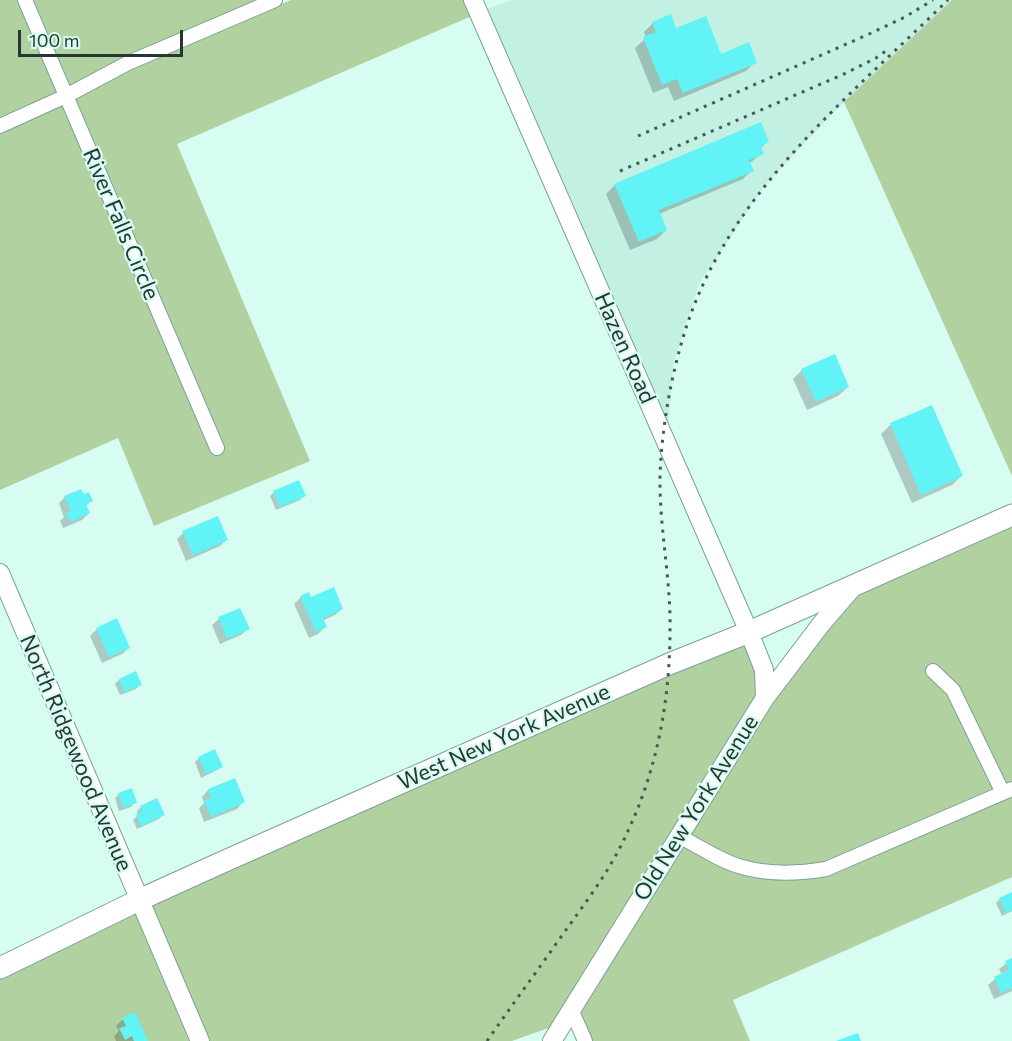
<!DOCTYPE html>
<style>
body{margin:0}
#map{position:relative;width:1012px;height:1041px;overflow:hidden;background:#d7fdf2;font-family:Commissioner,sans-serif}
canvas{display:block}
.scale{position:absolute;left:18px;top:30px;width:165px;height:27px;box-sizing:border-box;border:3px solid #283733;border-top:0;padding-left:8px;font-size:18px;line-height:21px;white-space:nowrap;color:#283733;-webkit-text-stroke:4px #d7fdf2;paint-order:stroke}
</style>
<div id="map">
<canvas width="1012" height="1041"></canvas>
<div class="scale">100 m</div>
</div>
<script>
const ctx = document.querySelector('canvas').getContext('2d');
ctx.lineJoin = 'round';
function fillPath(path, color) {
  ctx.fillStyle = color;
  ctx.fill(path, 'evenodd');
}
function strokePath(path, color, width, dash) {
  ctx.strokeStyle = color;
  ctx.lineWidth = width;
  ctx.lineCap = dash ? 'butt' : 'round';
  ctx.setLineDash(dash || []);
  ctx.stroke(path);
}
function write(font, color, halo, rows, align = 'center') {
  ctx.font = font + ' Commissioner,sans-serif';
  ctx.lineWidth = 4.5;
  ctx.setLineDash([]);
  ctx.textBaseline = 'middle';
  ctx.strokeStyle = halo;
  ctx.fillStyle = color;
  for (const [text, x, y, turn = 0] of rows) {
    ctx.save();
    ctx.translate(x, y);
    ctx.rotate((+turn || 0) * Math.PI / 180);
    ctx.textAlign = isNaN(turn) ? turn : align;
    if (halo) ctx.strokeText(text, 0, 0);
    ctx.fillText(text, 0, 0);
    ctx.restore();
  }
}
const built = new Path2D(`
 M511,0H952L844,102L765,185L699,284L673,365L668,431L485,10Z`);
const green = new Path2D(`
 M0,0H19L58,92L0,119Z
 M31,0H258L68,87Z
 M291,0H467L474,15L177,144L310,461L154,526L118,438L0,490V134L63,104L214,456L224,452L73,99L131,68Z
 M952,0H1012V476L844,102Z
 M1012,522V877L733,1000L750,1041H592L578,1010L768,705L857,591Z
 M746,640L759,672V695L554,1026L512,1041H206L147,903Z
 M136,908L194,1041H0V977Z`);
const shadow = new Path2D(`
 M653,23L675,30L720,56L755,62L746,71L674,101L668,87L653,93L635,48L646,38L644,32Z
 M767,142L760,149L762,153L749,164L752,170L743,179L659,214L666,230L657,239L630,250L606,194L615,185Z
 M802,370L848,387L838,396L807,410L793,379Z
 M931,407L961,476L952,485L912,503L881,434L890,425Z
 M274,492L304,496L300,500L276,510L270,496Z
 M65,497L91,501L86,506L89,513L82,520L63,528L60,521L64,517L59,503Z
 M183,533L226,540L220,546L186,561L177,539Z
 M301,597L311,599L342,609L335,615L322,621L325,627L318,634L309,638L294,604Z
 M219,619L248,629L241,635L220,644L212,625Z
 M97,629L129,648L122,654L102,663L90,636Z
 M119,680L140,685L136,689L120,695L115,684Z
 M199,758L221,766L217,770L201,778L195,762Z
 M234,780L243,802L237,809L204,822L199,808L204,803L202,797L208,790Z
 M119,794L135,802L131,807L119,811L115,798Z
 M141,807L163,815L159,819L137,829L133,820L138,815L137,811Z
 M1012,894V911L1002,916L996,903L1000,899Z
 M1012,959V991L994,999L988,985L995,979L1002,975L999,969Z
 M123,1019L147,1041H116L114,1036L119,1031L116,1026Z`);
const building = new Path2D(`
 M671,14L676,28L706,16L721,54L749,42L757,63L683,93L677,79L662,85L643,37L656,32L652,22Z
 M761,122L769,142L761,146L764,154L749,160L754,171L659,210L667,230L639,242L614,184Z
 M835,354L849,387L816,402L801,369Z
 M932,405L963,476L921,495L890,423Z
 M299,480L306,496L280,507L273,491Z
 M81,489L84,494L89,492L93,501L86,504L90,513L70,522L66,513L71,511L64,496Z
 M218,516L228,540L193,555L182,531Z
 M334,587L343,609L323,618L327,627L316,632L300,596L309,592L311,597Z
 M240,608L250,629L227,639L218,617Z
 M117,618L130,648L109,657L96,628Z
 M136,671L142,685L124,692L119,679Z
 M215,749L223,767L206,774L198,757Z
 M235,778L245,802L211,817L204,800L211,798L208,789Z
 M132,788L137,803L123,808L118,793Z
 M157,798L165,815L141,826L136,814L143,811L140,806Z
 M1012,892V910L1006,913L999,898Z
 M1012,958V988L1001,993L994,977L1009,970L1005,961Z
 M135,1012L148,1041H134L132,1036L125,1040L119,1028L126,1026L122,1018Z
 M858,1033L861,1041H836Z`);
const street = new Path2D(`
 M25,0L217,448
 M0,126L66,96L128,63L275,0
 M933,671L953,690L1003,793
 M679,836C698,846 722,862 742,867C770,875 797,874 826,869L1012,789
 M571,1009L585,1041`);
const secondary = new Path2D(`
 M473,0L749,632L764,670L765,698
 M0,573L200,1041
 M552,1041L765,698L822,623L854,586`);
const primary = new Path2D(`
 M0,968L139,900L225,861L669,664L749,632L1012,515`);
const rail = new Path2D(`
 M638,136L867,35L905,17L933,0
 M620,171L844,74L876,58L890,48
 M487,1041C512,1005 538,970 563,934C586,902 611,869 627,833C657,770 670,700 670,630C671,579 659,527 660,475C662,426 671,375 686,328C730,191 849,97 948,0`);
const streetNames = [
 ["River Falls Circle",121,224,67],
 ["Hazen Road",625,348,66],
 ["West New York Avenue",504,737,-24],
 ["North Ridgewood Avenue",76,753,67],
 ["Old New York Avenue",696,808,-58]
];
fillPath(built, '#c2f0e3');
fillPath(green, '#b1d1a0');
fillPath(shadow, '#0003');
fillPath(building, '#61f3f6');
strokePath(street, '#7da197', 16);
strokePath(secondary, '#7da197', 20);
strokePath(primary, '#7da197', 23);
strokePath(street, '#fff', 14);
strokePath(secondary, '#fff', 18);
strokePath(primary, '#fff', 21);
strokePath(rail, '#465954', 3, [3, 6]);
write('22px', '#283733', '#d7fdf2', streetNames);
</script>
